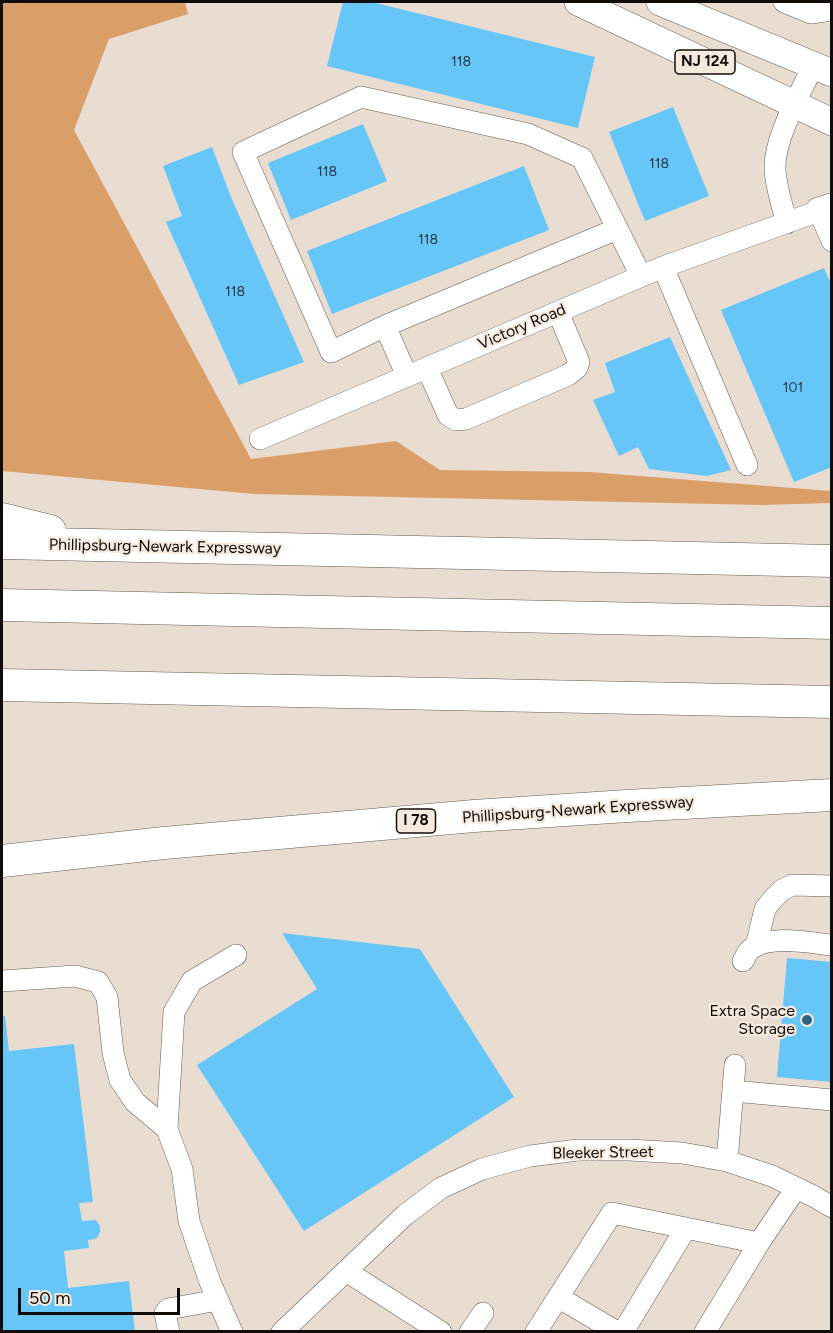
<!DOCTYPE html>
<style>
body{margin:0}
#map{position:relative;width:833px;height:1333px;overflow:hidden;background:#e9ddd2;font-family:Figtree,sans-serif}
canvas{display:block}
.frame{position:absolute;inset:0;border:3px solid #100c09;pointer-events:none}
.scale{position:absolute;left:18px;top:1288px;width:162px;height:27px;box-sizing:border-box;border:3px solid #100c09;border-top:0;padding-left:8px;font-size:18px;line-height:21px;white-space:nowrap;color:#100c09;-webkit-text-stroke:4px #f6eadf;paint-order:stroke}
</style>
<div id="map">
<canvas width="833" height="1333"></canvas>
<div class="frame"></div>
<div class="scale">50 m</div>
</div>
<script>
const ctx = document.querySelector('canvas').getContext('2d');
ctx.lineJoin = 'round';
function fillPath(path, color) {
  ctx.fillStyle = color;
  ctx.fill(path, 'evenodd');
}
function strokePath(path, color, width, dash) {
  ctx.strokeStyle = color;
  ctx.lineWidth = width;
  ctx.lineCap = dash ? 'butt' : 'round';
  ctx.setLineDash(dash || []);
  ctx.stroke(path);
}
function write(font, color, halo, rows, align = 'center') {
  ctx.font = font + ' Figtree,sans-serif';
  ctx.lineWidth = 4.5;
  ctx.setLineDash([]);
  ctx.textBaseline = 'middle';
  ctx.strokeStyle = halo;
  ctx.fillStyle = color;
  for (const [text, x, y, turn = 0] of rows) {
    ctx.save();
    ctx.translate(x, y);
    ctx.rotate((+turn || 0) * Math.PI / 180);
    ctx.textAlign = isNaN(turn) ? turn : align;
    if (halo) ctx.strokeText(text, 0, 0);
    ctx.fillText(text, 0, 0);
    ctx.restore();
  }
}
const green = new Path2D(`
 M2,2H185L188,14L109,39L74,130L251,459L396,441L440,470L589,472L831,491V503L762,505L254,494L2,471Z`);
const building = new Path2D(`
 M343,2H372L595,57L578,128L327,66Z
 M673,107L709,196L645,221L609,132Z
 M363,124L387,181L291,220L268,163Z
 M212,147L231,197L304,362L239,385L166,222L182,216L163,166Z
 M524,166L549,230L332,314L307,251Z
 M824,268L832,286V467L794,482L721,310Z
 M670,337L731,470L707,476L649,469L638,447L619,456L593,400L615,392L605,363Z
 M282,933L420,949L514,1097L304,1231L197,1065L317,989Z
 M787,958L832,962V1082L777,1077Z
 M2,1016H5L9,1051L74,1044L93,1202L79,1203L82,1221L96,1220L100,1226V1232L98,1237L95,1239L88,1240L89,1248L64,1251L68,1288L129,1281L135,1332H2Z`);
const minor = new Path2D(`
 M784,2L811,13L832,10
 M787,223C782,205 776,188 775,169C774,138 800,94 813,66
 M663,267L747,465
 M385,326L617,229
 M427,368L448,415L456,420L466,419L568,375L577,368L579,362L558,312
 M407,376L385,326L331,352L243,152L361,97L528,134L582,158L641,276
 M260,439L663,267L819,211L832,241
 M756,946L765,909L773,899L782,890L792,885L832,886
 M743,961C745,958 746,955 748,952C763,933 810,943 832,945
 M2,981L75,976L98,982L107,997L113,1053L120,1080L135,1102L167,1129
 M733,1091L832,1100
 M727,1161L735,1065
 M759,1243L796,1188
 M346,1271L441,1332
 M558,1297L617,1332
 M169,1332L165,1313L168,1309L218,1300
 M232,1332L210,1282L189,1221L182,1169L167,1129L174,1012L192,981L236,955
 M282,1332L405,1215L441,1188L482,1169L530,1156L578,1150H629L682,1153L727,1161L772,1176L813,1196L832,1207
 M470,1332L483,1313
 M536,1332L612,1213L759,1243L705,1332
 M623,1332L686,1228`);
const major = new Path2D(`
 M578,2L832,122
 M660,2L832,73
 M819,211L832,207`);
const highway = new Path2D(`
 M2,519L50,531
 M2,543L832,561
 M2,605L832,623
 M2,685L832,702
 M2,861L164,843L474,816L627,806L832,795`);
const markers = [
 [807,1020,6,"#2e637f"]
];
const numberNames = [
 ["118",461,62],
 ["118",659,164],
 ["118",327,172],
 ["118",428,240],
 ["118",235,292],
 ["101",793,388]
];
const shields = [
 [705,62,60],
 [416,821,39]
];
const shieldNames = [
 ["NJ 124",705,62],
 ["I 78",416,821]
];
const streetNames = [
 ["Victory Road",522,327,-23],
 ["Phillipsburg-Newark Expressway",165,547,1],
 ["Phillipsburg-Newark Expressway",578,810,-4],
 ["Bleeker Street",603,1153,-1]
];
const poiNames = [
 ["Extra Space",795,1011],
 ["Storage",795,1029]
];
fillPath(green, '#da9f69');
fillPath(building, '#66c6f8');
strokePath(minor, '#655b52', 22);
strokePath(major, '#655b52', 28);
strokePath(highway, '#655b52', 33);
strokePath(minor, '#fff', 21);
strokePath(major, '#fff', 27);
strokePath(highway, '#fff', 32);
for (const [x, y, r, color] of markers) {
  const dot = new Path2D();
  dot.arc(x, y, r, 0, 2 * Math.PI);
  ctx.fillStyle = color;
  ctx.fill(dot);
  strokePath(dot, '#f6eadf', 2);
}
write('14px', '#263a45', null, numberNames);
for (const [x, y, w] of shields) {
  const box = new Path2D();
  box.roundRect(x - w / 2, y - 12, w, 24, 4.5);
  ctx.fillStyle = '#f6eadf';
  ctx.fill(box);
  strokePath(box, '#100c09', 1.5);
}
write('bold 15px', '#100c09', null, shieldNames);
write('16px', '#100c09', '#f6eadf', streetNames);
write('16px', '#100c09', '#f6eadf', poiNames, 'right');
</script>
